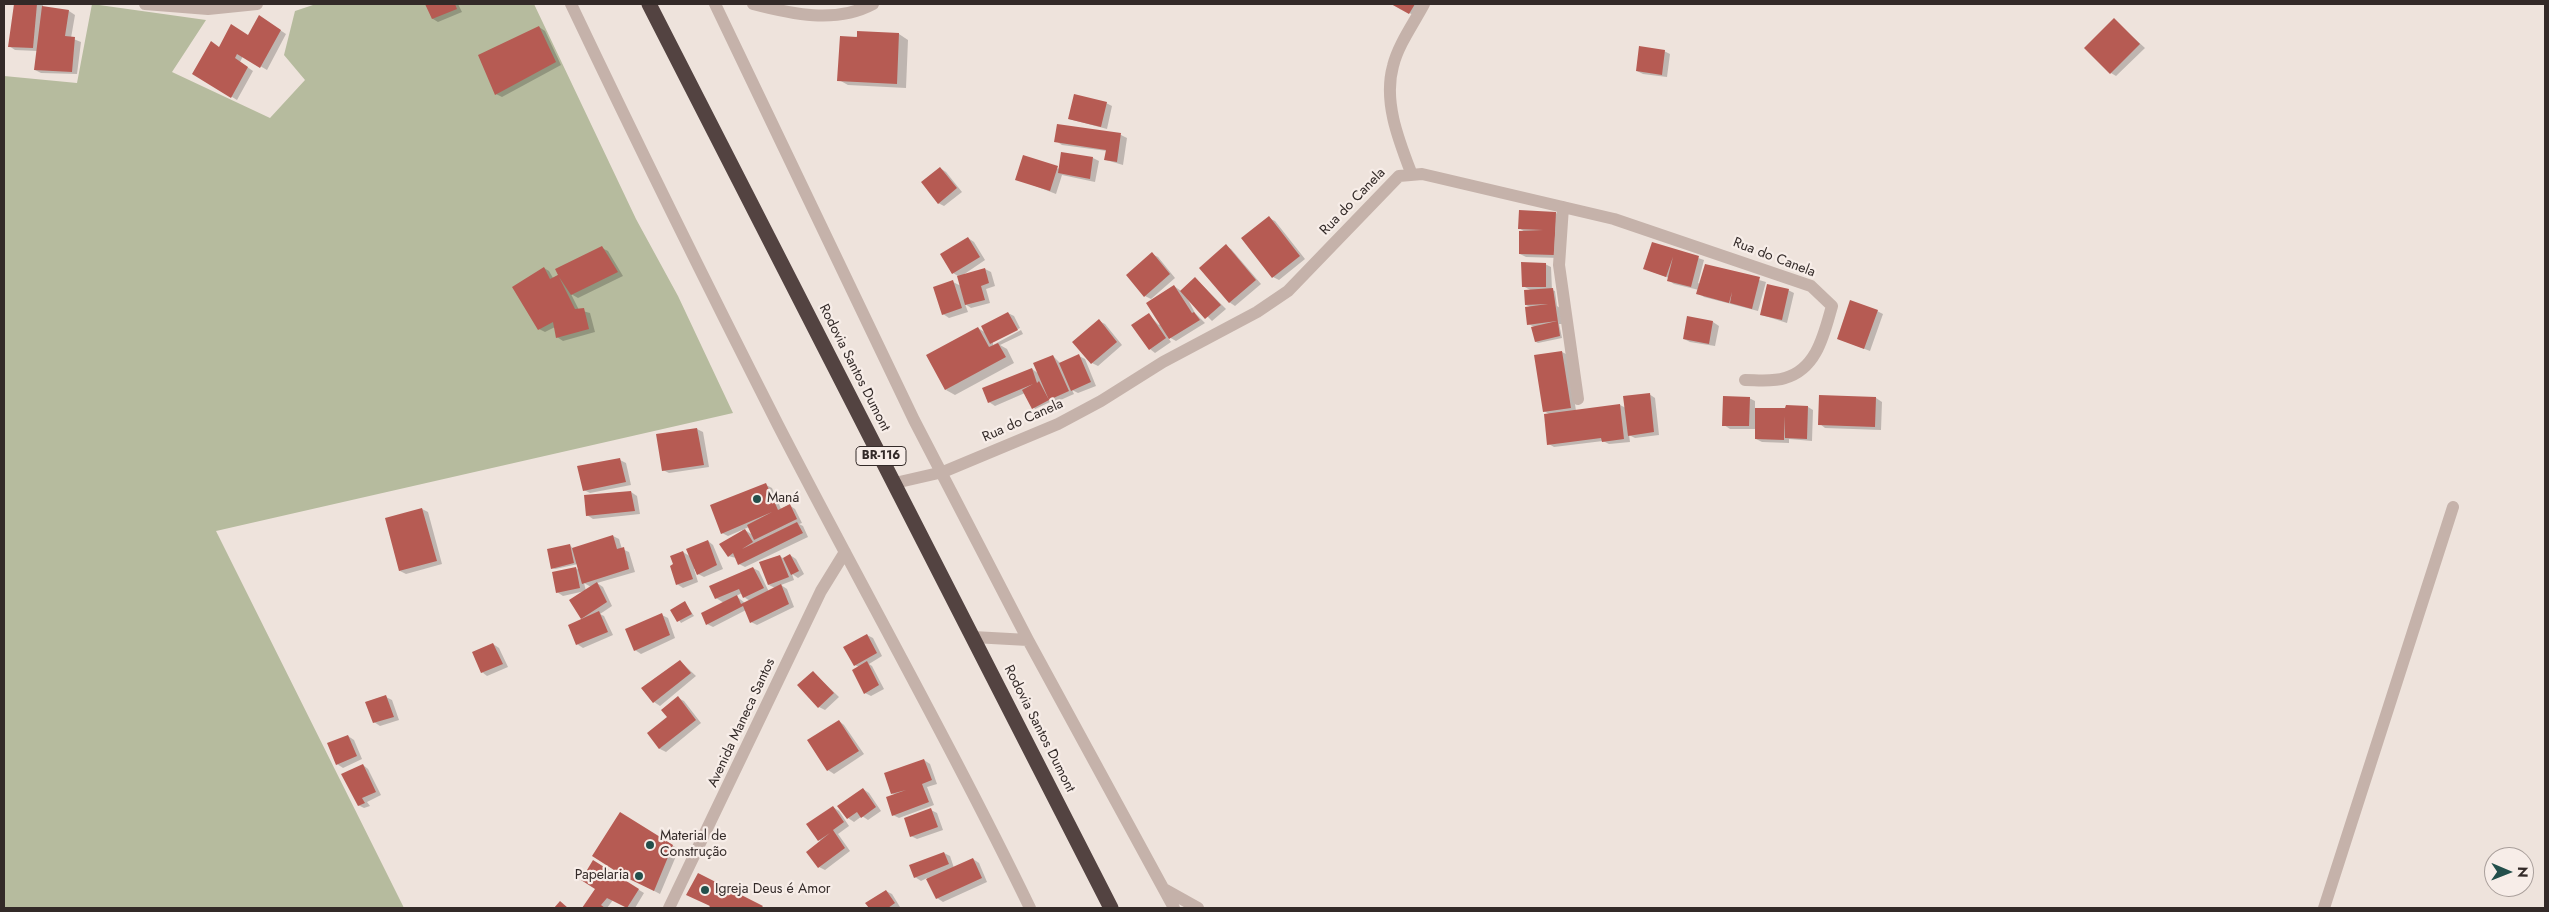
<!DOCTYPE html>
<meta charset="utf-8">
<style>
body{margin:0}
#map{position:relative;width:2549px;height:912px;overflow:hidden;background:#eee3dc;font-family:Jost,sans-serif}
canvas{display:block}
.frame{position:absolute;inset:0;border:5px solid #332a28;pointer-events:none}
.north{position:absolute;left:2484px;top:847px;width:50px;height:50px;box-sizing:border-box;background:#f7ede8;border:1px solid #a99f9b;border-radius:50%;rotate:91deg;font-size:14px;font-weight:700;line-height:20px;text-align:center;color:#332a28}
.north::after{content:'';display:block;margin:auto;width:18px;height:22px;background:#234f4b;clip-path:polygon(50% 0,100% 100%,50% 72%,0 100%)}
</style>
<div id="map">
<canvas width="2549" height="912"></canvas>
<div class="frame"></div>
<div class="north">N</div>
</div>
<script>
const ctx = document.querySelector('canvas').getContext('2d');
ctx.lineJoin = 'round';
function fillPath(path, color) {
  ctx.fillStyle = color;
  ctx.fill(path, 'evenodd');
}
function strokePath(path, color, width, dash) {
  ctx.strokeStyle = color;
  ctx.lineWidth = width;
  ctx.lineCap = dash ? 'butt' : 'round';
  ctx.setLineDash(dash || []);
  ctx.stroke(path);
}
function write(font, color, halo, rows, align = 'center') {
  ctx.font = font + ' Jost,sans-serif';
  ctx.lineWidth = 4.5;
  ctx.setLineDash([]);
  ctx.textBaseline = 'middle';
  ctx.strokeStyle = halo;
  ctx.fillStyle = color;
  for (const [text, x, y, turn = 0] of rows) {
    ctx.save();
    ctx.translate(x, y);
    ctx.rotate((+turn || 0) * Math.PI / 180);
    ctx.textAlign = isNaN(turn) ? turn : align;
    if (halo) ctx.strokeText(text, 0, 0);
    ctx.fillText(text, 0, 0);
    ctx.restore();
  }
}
const green = new Path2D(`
 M92,4L206,20L172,72L270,118L305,80L284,55L295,11L316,4H534L636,219L678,296L733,413L216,531L404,908H4V76L77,83Z`);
const shadow = new Path2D(`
 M15,4H43V7L69,11L75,15L71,38L81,42L77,74L41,73L35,70L38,51L15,50L9,46Z
 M427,4H458L462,12L438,22L433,19Z
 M1393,4H1423L1415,16Z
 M265,20L286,34L267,70L243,56L240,62L253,71L237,100L193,73L220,48L248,37Z
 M2114,20L2145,48L2116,76L2111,73Z
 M539,27L545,31L561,65L502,97L496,94Z
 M858,33L899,34L908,40L906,88L848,85L839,80Z
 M1664,51L1670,54L1667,77L1643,74L1637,71Z
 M1106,103L1112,106L1107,129L1069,119Z
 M1058,125L1121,135L1127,138L1123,165L1106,160L1107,151L1062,145L1056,141Z
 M1062,153L1093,158L1099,161L1095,182L1062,175L1056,194L1017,179L1060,168Z
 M940,168L946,172L962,192L944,206L938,203Z
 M1556,213L1561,217L1560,258L1526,257L1520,254L1525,232L1519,228Z
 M1269,218L1275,221L1305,259L1279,280L1273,277Z
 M968,238L974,242L985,260L963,275L985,269L991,272L995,286L986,289L990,303L971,308L965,304L968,312L949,318L943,314L953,282L961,286L958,276L953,273Z
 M1653,243L1704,260L1698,283L1700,284L1706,265L1766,282L1758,311L1704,297L1698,293L1699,290L1674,284L1668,280L1669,278L1645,269Z
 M1226,246L1231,249L1261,284L1235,306L1229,302Z
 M602,248L608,251L623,276L578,298L571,294L579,310L590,313L595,332L563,341L557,337L555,327L545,332L539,329L544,268L549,271L553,278Z
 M1152,254L1158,257L1175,278L1151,299L1145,296Z
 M1545,264L1551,267L1552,290L1555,291L1557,306L1560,308L1562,324H1559L1562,338L1538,343L1536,342L1535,327L1528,324L1532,308L1526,305L1532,291L1523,286Z
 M1195,278L1226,309L1212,321L1185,294L1195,313L1205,323L1176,341L1167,336L1171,342L1155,353L1150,349L1149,315L1159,325L1161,323L1174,286L1181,291Z
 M1788,290L1794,293L1787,323L1762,315Z
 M1877,311L1883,314L1870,351L1839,339Z
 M1008,313L1014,316L1020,328L993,342V345L1021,330L1023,334L1000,345L1007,349L1014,363L955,395L946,390L978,328L986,333Z
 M1688,318L1713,322L1719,326L1715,346L1690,342L1684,339Z
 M1099,321L1105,324L1122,345L1098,366L1092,363Z
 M1562,352L1568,355L1576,411L1620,405L1626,408L1649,394L1655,398L1659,435L1635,438L1629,435L1630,442L1609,444L1603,441L1554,447L1549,444V414L1544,411Z
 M1053,356L1061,364L1079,356L1085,359L1096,386L1078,393L1072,390L1074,394L1056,402L1049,398L1050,402L1035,409L1025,393L995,406L989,402L1032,369L1039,374Z
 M1821,396L1876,398L1882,402L1881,430L1825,428L1820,424Z
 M1749,398L1755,401V409L1786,410L1808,407L1813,410L1812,441L1789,439V443L1762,442L1756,439V429H1730L1724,425Z
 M697,429L703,432L709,467L669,473L663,470Z
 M620,460L626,463L631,485L590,493L584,490Z
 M766,485L772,488L781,509L789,505L795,509L802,523L799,524L803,526L808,537L745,567L739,564L736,558L728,556L743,529L753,535L749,527L728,536L722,533Z
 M631,492L637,496L640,514L593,519L587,515Z
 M422,509L428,512L442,564L406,574L400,571Z
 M613,536L619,539L622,549L629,552L635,572L597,583L603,587L612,606L600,614L604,616L613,635L583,648L577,644L583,620L571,600L585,591L563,596L557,592L575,568L579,570L578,564L555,569L552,568L570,545L573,549ZM584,583L591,587L586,591Z
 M708,541L713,545L723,569L704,577L698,574L696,568L694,569L698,582L683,588L677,584L683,552L691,557Z
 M790,555L796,559L804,574L798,578L792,574L794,580L781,585L787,589L794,607L757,625L751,622L746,610L713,627L707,624L724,603L716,598L753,568L759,571L769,592L775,588L769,585L780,556L784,559ZM742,593L744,597L750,601L745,603L736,596Z
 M685,603L694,616L681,623L672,610Z
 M662,615L668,618L675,638L641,654L635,650Z
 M867,635L873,638L882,656L869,664L872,666L884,689L871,696L865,693L859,667L855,665Z
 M493,644L499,648L508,667L487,676L482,672Z
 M680,661L696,676L660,706L654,702Z
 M813,672L839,697L825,710L819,707Z
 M386,697L392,700L399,720L380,726L374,722Z
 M678,698L684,701L701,723L666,752L660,749L649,733L669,717Z
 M839,721L844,725L864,754L834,774L828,770L809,740Z
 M348,736L354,740L362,759L343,768L337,764Z
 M924,760L930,764L937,784L927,787L934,805L899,818L893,815L895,795L892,793Z
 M363,765L368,769L381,795L367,802L370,806L364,808L358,805Z
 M863,789L869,793L881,811L868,820L862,816L854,822L848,818Z
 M833,807L839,811L849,826L838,834L850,851L825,870L819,867L821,841L819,840Z
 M931,810L937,813L943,830L917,839L911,836Z
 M662,840L679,849L660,894L635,881Z
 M944,853L950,856L954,868L973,859L979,863L987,882L943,902L937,898L927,878L921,881L915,877Z
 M593,862L644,893L635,908H629L613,900L607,908H583L596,889Z
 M699,874L765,908H710Z
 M886,891L892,894L900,907L870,908L867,904Z`);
const building = new Path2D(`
 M14,4H37L33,48L8,47Z
 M425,4H455L457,9L432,19Z
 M1391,4H1415L1409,14Z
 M42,6L69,10L65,36L75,37L72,72L34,70Z
 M259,15L281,30L260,68L237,54L235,58L248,67L231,98L192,74L211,41L219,47L231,24L248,35Z
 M2114,18L2140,44L2110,74L2084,48Z
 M539,26L556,62L495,95L478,55Z
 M857,31L899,33L897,84L837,81L840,36L857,37Z
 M1639,46L1665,50L1662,75L1636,71Z
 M1074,94L1107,102L1101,127L1068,119Z
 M1057,124L1121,133L1117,162L1104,160L1106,150L1054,142Z
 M1061,152L1093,157L1090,179L1058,173Z
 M1023,155L1058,166L1050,191L1015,180Z
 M940,167L957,188L938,204L921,182Z
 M1519,210L1556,212L1554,255L1519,254V231L1543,230L1518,229Z
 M1269,216L1300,256L1272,278L1241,238Z
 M968,237L980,257L952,274L940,254Z
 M1652,242L1699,256L1691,287L1667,281L1673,257L1666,277L1643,269Z
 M1226,244L1256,280L1229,303L1199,268Z
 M602,246L618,272L571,295L559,277L575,309L584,308L589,329L556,338L553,322L538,330L512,287L544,267L550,279L558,275L555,269Z
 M1152,252L1170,274L1144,297L1126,275Z
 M1521,262L1546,263V287H1522Z
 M1705,264L1760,277L1752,309L1730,303L1732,292L1729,303L1696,294Z
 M985,268L989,283L981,286L985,300L965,305L957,276Z
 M1195,277L1221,305L1205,319L1180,291Z
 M953,280L962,308L942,315L933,287Z
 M1767,284L1789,289L1782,320L1760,315Z
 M1174,285L1192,313L1194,312L1200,320L1169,339L1146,303Z
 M1553,288L1560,336L1535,342L1531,327L1557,321L1527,325L1525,307L1548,304L1525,305L1524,290Z
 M1850,300L1878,310L1864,349L1837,339Z
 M1008,312L1018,330L990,344L981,326Z
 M1149,313L1166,338L1149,350L1131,325Z
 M1687,316L1713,321L1709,344L1683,339Z
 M1099,319L1117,342L1091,364L1072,342Z
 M978,327L989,347L998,343L1006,357L945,390L926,355Z
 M1562,351L1571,408L1543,412L1534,355Z
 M1079,354L1091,382L1071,391L1059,363Z
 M1053,355L1069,391L1049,400L1033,363Z
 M1032,368L1037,383L1039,381L1049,400L1032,409L1022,390L1033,384L988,403L982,388Z
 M1650,393L1654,432L1628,436L1623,396Z
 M1819,395L1876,397L1875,427L1818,425Z
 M1723,396L1750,397L1749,426H1722Z
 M1620,404L1624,439L1602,442L1601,438L1547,445L1544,414Z
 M1786,405L1808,406L1807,439L1785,438L1784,416V440L1755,439V408H1785Z
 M697,428L704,465L662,471L656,434Z
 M620,458L626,482L583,491L577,466Z
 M766,483L778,510L790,504L797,519L754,540L747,525L772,512L721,534L710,505Z
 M631,491L635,511L586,516L584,495Z
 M422,508L437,561L399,571L385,518Z
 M797,522L803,533L738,565L733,553L728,557L719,544L745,529L753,542L742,549Z
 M613,535L617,549L624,547L629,569L582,584L572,548Z
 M708,540L717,565L697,575L686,549Z
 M570,544L574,563L551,569L547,549Z
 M683,551L693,579L676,585L670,566L673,564L670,556Z
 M790,554L799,571L791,575L783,558Z
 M780,555L789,577L768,585L759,562Z
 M576,567L580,588L556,593L552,572Z
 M753,567L764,588L743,598L739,589L715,599L709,586Z
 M597,582L607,602L581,619L569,600Z
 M781,584L789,604L750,623L743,606L706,625L701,613L737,595L741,604Z
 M685,601L692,614L677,622L670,610Z
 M599,611L608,632L576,645L568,625Z
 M662,613L670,635L634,651L625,629Z
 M867,634L877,653L854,666L843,647Z
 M493,643L503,664L481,673L472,652Z
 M680,660L691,673L653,703L641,688Z
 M867,661L879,685L864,694L852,670Z
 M813,671L834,693L818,708L797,685Z
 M386,695L394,717L373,723L365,702Z
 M678,696L696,720L659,749L647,733L667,717L661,710Z
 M839,720L859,751L827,771L807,740Z
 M348,735L357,756L336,765L327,743Z
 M924,759L932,780L922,784L929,802L892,816L886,797L906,790L891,794L884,773Z
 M363,764L376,792L362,798L365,803L358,806L341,774Z
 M863,788L876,807L861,818L857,812L847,819L837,806Z
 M833,806L844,822L833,830L845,848L818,868L806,852L830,833L818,841L806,824Z
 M931,808L938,827L910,837L904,818Z
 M620,812L673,845L654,891L625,877L592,856Z
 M944,852L949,864L914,878L909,865Z
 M973,858L982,878L936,899L926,879Z
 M593,860L639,889L627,908L607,898L601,905L605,908H582L595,889L581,880Z
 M698,873L763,906L761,908H709L710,906L686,895Z
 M886,890L895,903L888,908H869L865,903Z
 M560,901L568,908H554Z`);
const minor = new Path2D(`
 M145,4L208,9L257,4
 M571,4C638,145 707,285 778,425C861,586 951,745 1030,908
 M715,4L914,420L1028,640L1174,908
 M753,4C791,14 836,24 873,4
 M1412,175C1399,141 1383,102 1393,66C1398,45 1414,23 1424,4
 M1563,207L1559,265L1578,399
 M895,483L943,472L1058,424L1101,401L1163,362L1257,312L1288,291L1399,176L1422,174L1435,177L1614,219L1811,286L1832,306C1824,334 1817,369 1785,378C1773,382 1757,380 1745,380
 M973,637L1028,640
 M1164,889L1198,908
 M669,908L821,591L845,552
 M2324,908L2453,507`);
const highway = new Path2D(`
 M649,4L1111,908`);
const markers = [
 [757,499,5,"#234f4b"],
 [650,845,5,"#234f4b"],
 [639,876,5,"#234f4b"],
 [705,890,5,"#234f4b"]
];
const shields = [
 [881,456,50]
];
const shieldNames = [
 ["BR-116",881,456]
];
const streetNames = [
 ["Rua do Canela",1353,202,-46],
 ["Rua do Canela",1774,258,21],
 ["Rodovia Santos Dumont",854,368,63],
 ["Rua do Canela",1023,421,-24],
 ["Avenida Maneca Santos",742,723,-65],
 ["Rodovia Santos Dumont",1039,729,63]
];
const poiNames = [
 ["Maná",767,499],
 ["Material de",660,837],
 ["Construção",660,853],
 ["Papelaria",629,876,"right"],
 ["Igreja Deus é Amor",715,890]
];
fillPath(green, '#b6bb9e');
fillPath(shadow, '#0003');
fillPath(building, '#b65b53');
strokePath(minor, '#c5b2aa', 12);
strokePath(highway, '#534341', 15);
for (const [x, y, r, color] of markers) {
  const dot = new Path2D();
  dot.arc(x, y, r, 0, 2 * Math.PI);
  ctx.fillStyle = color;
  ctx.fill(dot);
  strokePath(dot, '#f7ede8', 2);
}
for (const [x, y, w] of shields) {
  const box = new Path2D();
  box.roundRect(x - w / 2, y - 9.5, w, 19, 4);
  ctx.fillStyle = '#f7ede8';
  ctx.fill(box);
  strokePath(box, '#332a28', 1);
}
write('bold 12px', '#332a28', null, shieldNames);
write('14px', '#332a28', '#f7ede8', streetNames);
write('14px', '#332a28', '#f7ede8', poiNames, 'left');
</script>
